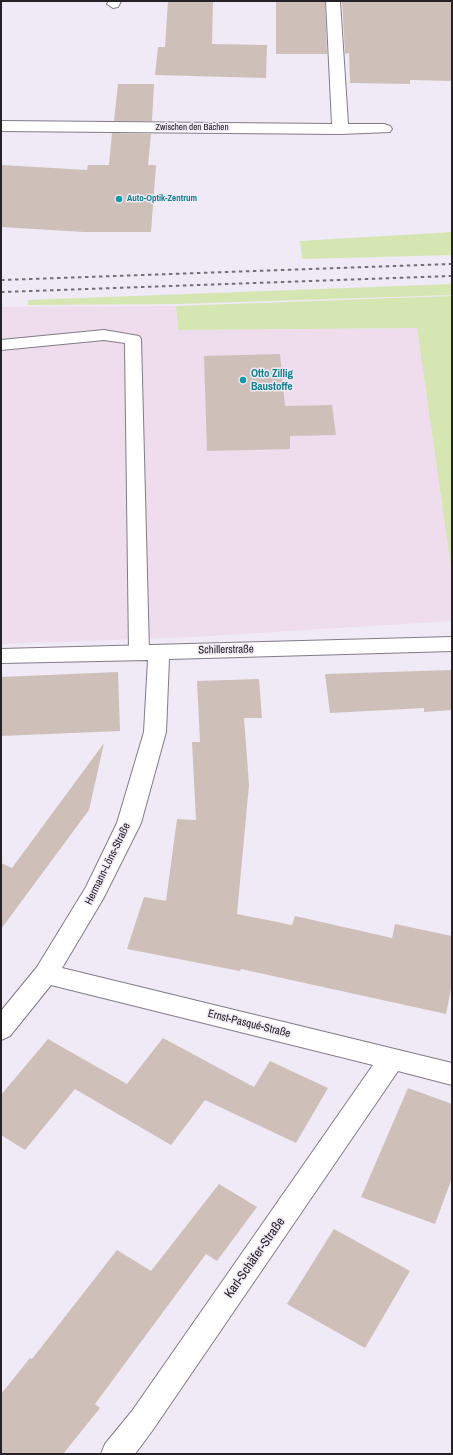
<!DOCTYPE html>
<meta charset="utf-8">
<style>
body{margin:0}
#map{position:relative;width:453px;height:1455px;overflow:hidden;background:#f0e9f6;font-family:"Archivo Narrow",sans-serif}
canvas{display:block}
.frame{position:absolute;inset:0;border:2px solid #242226;pointer-events:none}
</style>
<div id="map">
<canvas width="453" height="1455"></canvas>
<div class="frame"></div>
</div>
<script>
const ctx = document.querySelector('canvas').getContext('2d');
ctx.lineJoin = 'round';
function fillPath(path, color) {
  ctx.fillStyle = color;
  ctx.fill(path, 'evenodd');
}
function strokePath(path, color, width, dash) {
  ctx.strokeStyle = color;
  ctx.lineWidth = width;
  ctx.lineCap = dash ? 'butt' : 'round';
  ctx.setLineDash(dash || []);
  ctx.stroke(path);
}
function write(font, color, halo, rows, align = 'center') {
  ctx.font = font + ' "Archivo Narrow",sans-serif';
  ctx.lineWidth = 3;
  ctx.setLineDash([]);
  ctx.textBaseline = 'middle';
  ctx.strokeStyle = halo;
  ctx.fillStyle = color;
  for (const [text, x, y, turn = 0] of rows) {
    ctx.save();
    ctx.translate(x, y);
    ctx.rotate((+turn || 0) * Math.PI / 180);
    ctx.textAlign = isNaN(turn) ? turn : align;
    if (halo) ctx.strokeText(text, 0, 0);
    ctx.fillText(text, 0, 0);
    ctx.restore();
  }
}
const industrial = new Path2D(`
 M176,306L178,330L417,328L452,575V621L193,637L1,644V307Z`);
const green = new Path2D(`
 M452,232V255L302,259L300,241Z
 M452,284V295L177,304L28,305V300Z
 M452,296V575L417,328L178,330L176,306Z`);
const building = new Path2D(`
 M168,1H213L212,44L267,45L266,78L155,75L158,47H165Z
 M276,1H325L327,54H276Z
 M342,1H452V81L410,80V84L350,83L349,53L345,54Z
 M118,84H154L152,121H114Z
 M112,133L151,134L148,165H156L151,232H84L1,227V165L87,170L88,165H109Z
 M280,354L285,406L332,405L336,435L290,436V449L207,451L204,356Z
 M452,670V710L424,712V708L330,713L325,674Z
 M118,672L120,731L1,736V677Z
 M259,679L262,718H244L249,785L237,914L292,925L295,916L392,938L395,924L452,936V984L446,1014L241,969L240,971L127,949L144,897L166,901L177,819L196,820L192,742H200L197,681Z
 M104,743L89,810L1,929V863L12,868Z
 M163,1038L254,1087L270,1061L328,1088L296,1143L205,1100L171,1145L75,1089L25,1150L1,1135V1095L48,1039L127,1084Z
 M408,1088L452,1104V1178L435,1224L361,1197Z
 M219,1184L257,1207L217,1261L206,1254L95,1404L100,1408L63,1454H1V1394L30,1358L32,1359L117,1250L151,1271Z
 M334,1229L410,1271L365,1348L287,1304Z`);
const service = new Path2D(`
 M109,1H121L118,7L113,8L107,4Z
 M104,330L139,336L141,339L149,652L146,657L139,659L132,657L129,652L125,343L104,340L1,350V340Z`);
const minor = new Path2D(`
 M326,1H340L348,124H384L390,126L392,129L390,132L340,134L1,131V121L332,124Z
 M452,637V651L169,659L166,732L141,823L103,899L62,968L452,1063V1085L398,1071L152,1431L135,1454H101L105,1444L132,1411L373,1065L51,985L10,1036L1,1040V1011L37,967L86,887L117,823L144,732L148,660L1,663V649Z`);
const rail = new Path2D(`
 M1,280L452,264
 M1,292L452,276`);
const markers = [
 [119,199,4,"#0f9aa8"],
 [243,380,4,"#0f9aa8"]
];
const farStreetnames = [
 ["Zwischen den Bächen",192,128]
];
const farCulturenames = [
 ["Auto-Optik-Zentrum",127,199]
];
const cultureNames = [
 ["Otto Zillig",251,374],
 ["Baustoffe",251,387]
];
const streetNames = [
 ["Schillerstraße",226,650,-1],
 ["Hermann-Löns-Straße",108,864,-64],
 ["Ernst-Pasqué-Straße",249,1024,14]
];
const nearStreetnames = [
 ["Karl-Schäfer-Straße",255,1258,-55]
];
fillPath(industrial, '#efdced');
fillPath(green, '#d5e6b2');
fillPath(building, '#cec0b9');
strokePath(service, '#827c87', 2);
strokePath(minor, '#827c87', 2);
fillPath(service, '#fff');
fillPath(minor, '#fff');
strokePath(rail, '#736f77', 2, [3.5, 3.5]);
for (const [x, y, r, color] of markers) {
  const dot = new Path2D();
  dot.arc(x, y, r, 0, 2 * Math.PI);
  ctx.fillStyle = color;
  ctx.fill(dot);
  strokePath(dot, '#f0e9f6', 1.5);
}
write('9px', '#242226', '#f0e9f6', farStreetnames);
write('bold 9px', '#0d838f', '#f0e9f6', farCulturenames, 'left');
write('bold 11px', '#0d838f', '#f0e9f6', cultureNames, 'left');
write('11px', '#242226', '#f0e9f6', streetNames);
write('13px', '#242226', '#f0e9f6', nearStreetnames);
</script>
